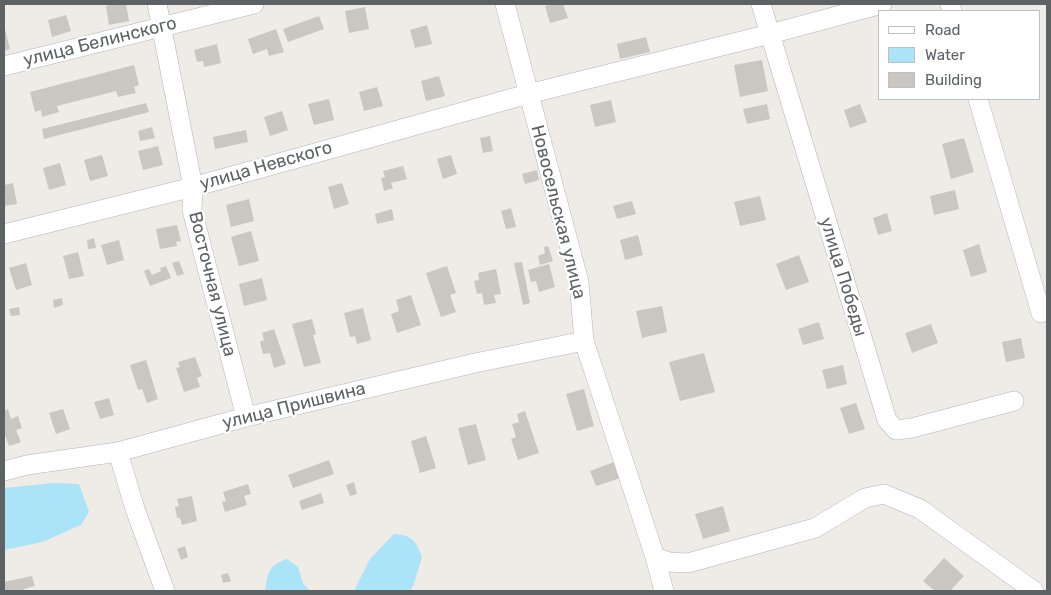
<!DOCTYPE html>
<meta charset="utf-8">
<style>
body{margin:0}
#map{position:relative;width:1051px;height:595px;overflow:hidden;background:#efebe6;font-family:Rubik,sans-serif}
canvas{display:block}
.frame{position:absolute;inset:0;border:5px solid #5d6265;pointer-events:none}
.legend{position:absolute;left:878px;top:10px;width:162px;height:90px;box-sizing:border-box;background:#fff;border:1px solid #bec0c1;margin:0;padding:6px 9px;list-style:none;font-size:15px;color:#5d6265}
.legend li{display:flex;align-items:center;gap:10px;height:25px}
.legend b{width:25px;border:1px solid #bec0c1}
</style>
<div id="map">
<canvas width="1051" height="595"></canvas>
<div class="frame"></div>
<ul class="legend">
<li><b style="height:6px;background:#fff"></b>Road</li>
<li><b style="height:14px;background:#abe3f9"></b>Water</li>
<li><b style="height:14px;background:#cac6c2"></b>Building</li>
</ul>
</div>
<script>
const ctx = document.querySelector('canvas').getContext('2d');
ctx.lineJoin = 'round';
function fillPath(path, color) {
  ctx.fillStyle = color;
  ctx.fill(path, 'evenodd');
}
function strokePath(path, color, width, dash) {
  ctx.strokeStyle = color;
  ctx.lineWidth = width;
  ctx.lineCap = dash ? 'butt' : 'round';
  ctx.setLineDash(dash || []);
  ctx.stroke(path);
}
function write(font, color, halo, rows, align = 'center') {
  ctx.font = font + ' Rubik,sans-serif';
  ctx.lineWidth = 4.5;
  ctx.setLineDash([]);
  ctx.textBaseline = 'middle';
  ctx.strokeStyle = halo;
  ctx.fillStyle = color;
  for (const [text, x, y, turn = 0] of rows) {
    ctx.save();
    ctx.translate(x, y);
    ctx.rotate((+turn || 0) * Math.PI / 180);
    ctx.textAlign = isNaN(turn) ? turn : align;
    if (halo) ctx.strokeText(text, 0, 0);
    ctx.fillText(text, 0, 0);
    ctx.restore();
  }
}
const water = new Path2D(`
 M54,483L79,484L89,512L81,525L42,542L4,550V488Z
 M394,534C413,535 416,542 422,557L414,584L410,591H354L370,559Z
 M287,559L298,567L303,583L310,591H265C268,572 268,566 287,559Z`);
const building = new Path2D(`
 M115,4H126L129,21L109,25L106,6Z
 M554,4H563L568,18L550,23L545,6Z
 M365,7L369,29L349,33L345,11Z
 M66,15L71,31L52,37L48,20Z
 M319,16L324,29L288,42L283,29Z
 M4,25L10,49L4,51Z
 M427,25L432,44L415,48L410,30Z
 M276,29L284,52L269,56L267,49L253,54L248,39Z
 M646,37L650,52L620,59L617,44Z
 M217,44L221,63L204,67L203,61L197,62L194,50Z
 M762,60L768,91L740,97L734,65Z
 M134,65L139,85L134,87L136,93L118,97L116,91L57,106L59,112L42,117L41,110L35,112L30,92Z
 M439,76L445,96L426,101L421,81Z
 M377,87L383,106L364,111L359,92Z
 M329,99L334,120L314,125L308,104Z
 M611,100L616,122L595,127L590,105Z
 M146,103L149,112L44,139L42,129Z
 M767,104L770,119L747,124L743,109Z
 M860,104L867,122L850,128L844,110Z
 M282,111L288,130L270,136L264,117Z
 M152,127L155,138L140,141L138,131Z
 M246,130L248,142L215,149L213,137Z
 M490,136L493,151L483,153L480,138Z
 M964,138L974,172L951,179L942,144Z
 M158,146L163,165L143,170L138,151Z
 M102,155L108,176L90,181L84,160Z
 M451,155L457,174L443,179L437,159Z
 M60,163L66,185L49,190L43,168Z
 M403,166L407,179L391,183L393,188L384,191L381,178L385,177L383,171Z
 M537,170L539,180L525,184L522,174Z
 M13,183L17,204L4,206V185Z
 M342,183L349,204L334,209L328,187Z
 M955,190L959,209L934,215L930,196Z
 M760,196L766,220L740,226L734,202Z
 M249,199L254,221L231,227L226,205Z
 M632,201L636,214L617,219L613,206Z
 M511,208L516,227L506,229L501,211Z
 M392,209L394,220L377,224L375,214Z
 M887,213L892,231L878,235L873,218Z
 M177,225L181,241L176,242L177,246L160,249L156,229Z
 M251,231L259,261L239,266L231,237Z
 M638,235L643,255L625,260L620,240Z
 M94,238L96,248L88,249L87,240Z
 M119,240L124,260L107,265L101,245Z
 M979,244L987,272L971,277L963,250Z
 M548,246L553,261L540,265L538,256L545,253L544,247Z
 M78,252L84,276L69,279L63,256Z
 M799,255L809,282L786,290L776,264Z
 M179,261L184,274L177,276L172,263Z
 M522,262L530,303L523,305L514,263Z
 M26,263L32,285L16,290L9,268Z
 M549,264L555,287L539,292L536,281L531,282L528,270Z
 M166,266L171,278L150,286L144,271L149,269L152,275L161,271L160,268Z
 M447,266L456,293L450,295L456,312L441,317L426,273Z
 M496,269L501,294L494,295L496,303L484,305L482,293L477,294L474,281L479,280L478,273Z
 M262,278L267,300L244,306L239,284Z
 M411,295L421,325L397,333L391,314L399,311L396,300Z
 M62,298L63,305L54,308L53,300Z
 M662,306L667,332L642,338L636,311Z
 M19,307L20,315L11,316L9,309Z
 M363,308L371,340L357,344L355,336L350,337L344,313Z
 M312,319L316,334L313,335L321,363L304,367L292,324Z
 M819,322L824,339L803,345L798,329Z
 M931,324L938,343L912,353L905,333Z
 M274,329L286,364L274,368L270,353L263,354L260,342L264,340L262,333Z
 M1021,338L1025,358L1006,362L1002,342Z
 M704,353L715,392L680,401L669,362Z
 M195,357L202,376L197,378L200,387L184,392L176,368L180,367L178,362Z
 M146,360L158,399L147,403L142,389L138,390L130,365Z
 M843,365L847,384L827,389L822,370Z
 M584,389L594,426L577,431L566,394Z
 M109,398L114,415L100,419L94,402Z
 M856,403L865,429L849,434L840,408Z
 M8,409L11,419L18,416L22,428L16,430L21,442L9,446L4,432V411Z
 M63,409L70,429L56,434L49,413Z
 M525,411L539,453L518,460L511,439L516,437L512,424L519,422L517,414Z
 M476,424L486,460L468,465L458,428Z
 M426,436L436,468L420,473L411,441Z
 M329,460L334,474L293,488L288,475Z
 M614,462L620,478L596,486L590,471Z
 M354,482L357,494L350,496L346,485Z
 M248,484L251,494L244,496L247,505L225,512L222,502L226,501L223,492Z
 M321,493L324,503L302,510L299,501Z
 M192,496L197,521L182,525L180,518H177L175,507L179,506L177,499Z
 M723,506L730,531L703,539L695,514Z
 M185,546L188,557L181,560L177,549Z
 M944,558L964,576L950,591H935L923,581Z
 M228,573L231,581L223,583L221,575Z
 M32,576L35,586L24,589V591H4V582Z`);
const minor = new Path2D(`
 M157,4L193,187L192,210L246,417
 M505,4L579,282L584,341L655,557L664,591
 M761,4L887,420L896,430L912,428L1014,401
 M950,4L952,11
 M4,66L254,4
 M978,99L1041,313
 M4,234L193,187L528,94L770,34L882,4
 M118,452L135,509L165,591
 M4,471L27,465L118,452L246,417L475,363L584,341
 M655,557L669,562L688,563L815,528L865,498L884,494L920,509L1034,591`);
const streetNames = [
 ["улица Белинского",100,42,-14],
 ["улица Невского",266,166,-16],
 ["Новосельская улица",558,212,76],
 ["улица Победы",843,277,73],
 ["Восточная улица",212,284,76],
 ["улица Пришвина",294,406,-14]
];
fillPath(water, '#abe3f9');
fillPath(building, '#cac6c2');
strokePath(minor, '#b1b4b7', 20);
strokePath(minor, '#fff', 19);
write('18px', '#5d6265', '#fff', streetNames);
</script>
